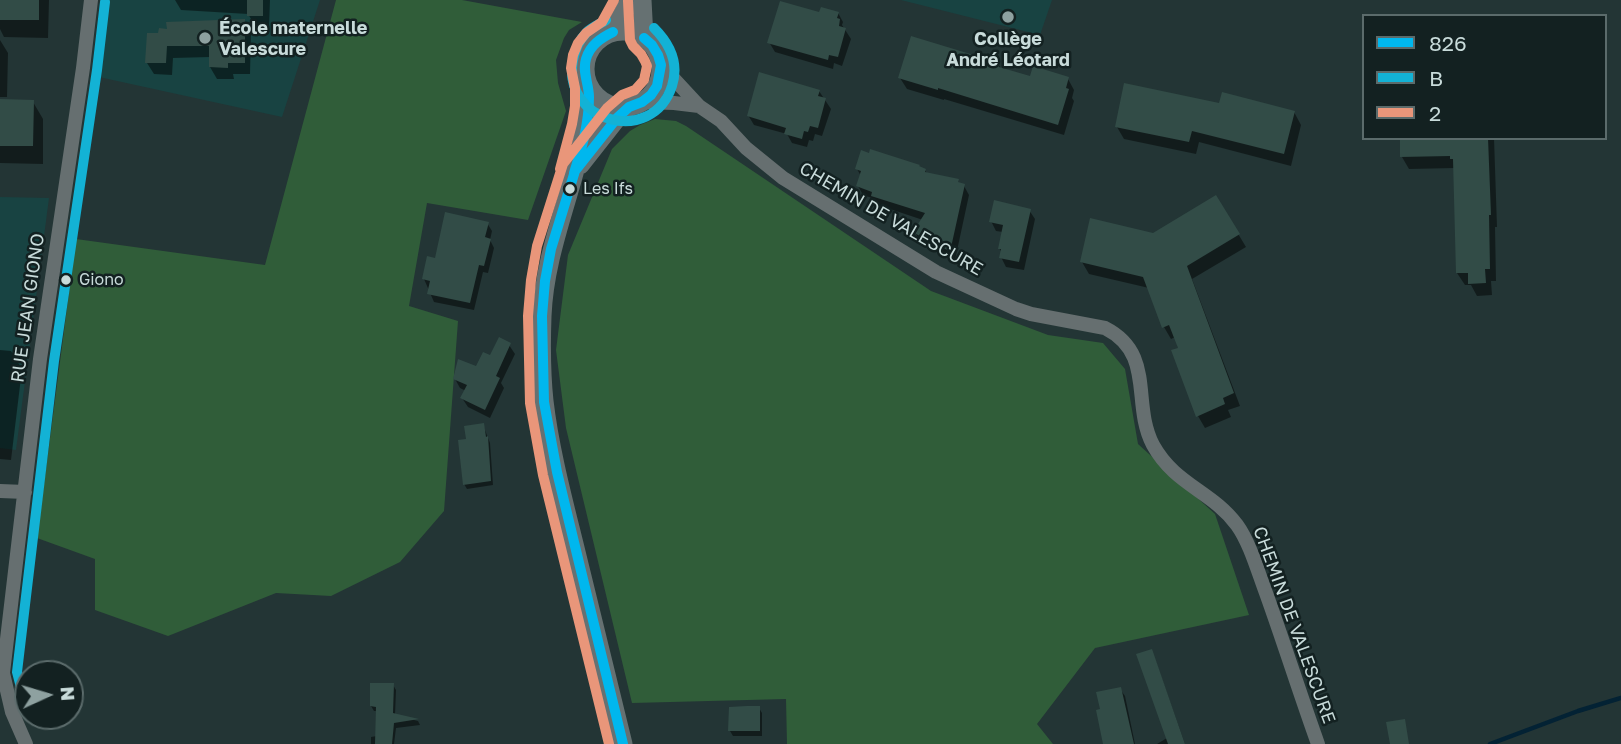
<!DOCTYPE html>
<meta charset="utf-8">
<style>
body{margin:0}
#map{position:relative;width:1621px;height:744px;overflow:hidden;background:#233535;font-family:"Golos Text",sans-serif}
canvas{display:block}
.legend{position:absolute;left:1362px;top:14px;width:245px;height:126px;box-sizing:border-box;background:#132121;border:2px solid #5b6b6b;margin:0;padding:9px 12px;list-style:none;font-size:21px;color:#c8dbda}
.legend li{display:flex;align-items:center;gap:14px;height:35px}
.legend b{width:35px;border:2px solid #5b6b6b}
.north{position:absolute;left:14px;top:660px;width:70px;height:70px;box-sizing:border-box;background:#132121;border:2px solid #5b6b6b;border-radius:50%;rotate:86deg;font-size:19px;font-weight:700;line-height:28px;text-align:center;color:#c8dbda}
.north::after{content:'';display:block;margin:auto;width:24px;height:32px;background:#8ea1a0;clip-path:polygon(50% 0,100% 100%,50% 72%,0 100%)}
</style>
<div id="map">
<canvas width="1621" height="744"></canvas>
<ul class="legend">
<li><b style="height:9px;background:#00b7ee"></b>826</li>
<li><b style="height:9px;background:#13b2d5"></b>B</li>
<li><b style="height:9px;background:#e9967a"></b>2</li>
</ul>
<div class="north">N</div>
</div>
<script>
const ctx = document.querySelector('canvas').getContext('2d');
ctx.lineJoin = 'round';
function fillPath(path, color) {
  ctx.fillStyle = color;
  ctx.fill(path, 'evenodd');
}
function strokePath(path, color, width, dash) {
  ctx.strokeStyle = color;
  ctx.lineWidth = width;
  ctx.lineCap = dash ? 'butt' : 'round';
  ctx.setLineDash(dash || []);
  ctx.stroke(path);
}
function write(font, color, halo, rows, align = 'center') {
  ctx.font = font + ' "Golos Text",sans-serif';
  ctx.lineWidth = 5;
  ctx.setLineDash([]);
  ctx.textBaseline = 'middle';
  ctx.strokeStyle = halo;
  ctx.fillStyle = color;
  for (const [text, x, y, turn = 0] of rows) {
    ctx.save();
    ctx.translate(x, y);
    ctx.rotate((+turn || 0) * Math.PI / 180);
    ctx.textAlign = isNaN(turn) ? turn : align;
    if (halo) ctx.strokeText(text, 0, 0);
    ctx.fillText(text, 0, 0);
    ctx.restore();
  }
}
const built = new Path2D(`
 M106,0H320L282,117L99,77Z
 M901,0H1052L1040,35Z
 M0,197L49,198L16,450L0,448Z`);
const green = new Path2D(`
 M336,0H462L582,22L569,30L564,38L556,60L558,83L566,111L528,220L427,203L409,306L458,321L444,511L400,562L331,596L276,593L168,636L95,610V559L37,538L76,239L265,265Z
 M655,119L676,121L686,126L931,291L1048,335L1103,343L1125,369L1138,444L1215,514L1249,615L1095,648L1037,724L1053,744H787L786,699L632,703L566,428L556,350L568,255L612,149L630,131L640,125Z`);
const shadow = new Path2D(`
 M0,0H49L48,38L4,37L0,29Z
 M175,0H270L269,27H256L248,14L181,10Z
 M838,13L843,22L842,25L851,39L842,66L834,63L833,69L775,52L769,42L820,14Z
 M244,21L251,32L250,74H233L234,79H217L210,67V57L173,58L172,75L154,74L147,63L149,35Z
 M0,40L8,53L7,97H0Z
 M999,64L1001,69L1032,79H1068L1074,90L1072,98L1074,101L1064,135L944,99V100L907,89L900,78Z
 M819,91L831,109L822,136L815,134L813,141L809,140L807,147L792,143L787,134L754,125L748,115Z
 M0,101L33,102L43,119V164L0,163Z
 M1220,105L1294,112L1301,125L1291,166L1199,142L1196,154L1124,139L1117,127Z
 M1402,138H1494L1497,227H1495L1496,281H1491L1492,295L1477,296L1471,285H1465L1457,273L1455,168L1409,169L1402,157Z
 M857,169L925,170L927,174L957,181L959,184L964,186L969,195L955,260L944,253L943,255L920,241L915,232L923,220L878,205L875,199L863,195L858,186L861,176Z
 M1216,197L1246,247L1192,279L1240,406L1228,410L1231,417L1205,428L1198,416L1175,337L1171,339L1164,327L1149,288L1089,274L1082,262L1153,235Z
 M1029,210L1035,219L1024,270L1006,267L1001,257L1002,253L999,248L1003,232L996,231L991,221Z
 M487,223L492,231L490,240L494,248L488,273L483,272L474,310L434,302L424,279L437,260Z
 M509,345L515,354L501,383L504,388L490,418L468,407L462,398L466,391L460,388L455,379L477,369Z
 M0,350L11,351L22,369L11,460L0,459Z
 M483,425L490,443L493,485L467,489L464,484Z
 M1155,659L1185,744H1157L1167,738Z
 M393,685L396,690L395,715L418,721L420,725L396,728L394,744H371V737L377,736L378,711H374L371,706Z
 M1120,689L1125,696L1135,744H1105Z
 M759,708L762,713V736H733L730,731Z`);
const stream = new Path2D(`
 M1490,744L1578,711L1621,698`);
const building = new Path2D(`
 M0,0H39V20H0Z
 M247,0H263V16H247Z
 M780,1L819,12L821,7L839,12L837,18L840,19L839,26L846,28L838,57L829,55L828,60L767,43Z
 M245,19V63H228V68L209,67V46H167L166,63H145L147,33H158L159,28L167,29L166,22Z
 M911,36L1000,63L999,67L1030,76L1033,66L1069,77L1066,88L1069,89L1058,125L938,88V90L898,78Z
 M759,72L820,90L818,96L826,98L818,128L810,126L808,132L804,131L802,139L784,134L786,128L747,116Z
 M1124,83L1219,103L1222,92L1295,111L1284,154L1192,131L1189,142L1115,127Z
 M0,99L34,100L33,146H0Z
 M1400,138H1488L1491,215H1489L1490,269H1485L1486,283L1468,284V273H1456L1453,159H1450V156L1400,157Z
 M870,149L920,165L919,166L926,169L925,172L959,179L958,182L965,184L950,252L939,245L938,247L913,232L925,213L871,196L872,192L856,186L861,171L855,169L861,150L869,153Z
 M1216,195L1240,234L1187,266L1234,393L1223,398L1225,404L1196,417L1171,350L1178,348L1169,325L1162,328L1143,277L1080,262L1090,218L1153,233Z
 M994,200L1031,209L1019,262L999,258L1001,249H998L1003,225L989,222Z
 M445,212L489,222L485,237L491,239L484,266L479,265L470,303L427,294L430,281L422,279L427,256L435,258Z
 M499,337L511,343L496,376L500,378L485,410L460,398L467,385L453,379L458,359L476,366L483,352L490,355Z
 M484,423L486,437L488,436L491,481L463,485L458,440L466,439L464,426Z
 M1152,649L1185,744H1168L1136,654Z
 M370,683H394L393,713L419,719L394,723L392,744H375L376,707L370,706Z
 M1121,687L1134,744H1103L1096,710L1100,709L1096,692Z
 M747,706H760V731H728L729,707Z
 M1405,719L1409,744H1390L1386,722Z`);
const minor = new Path2D(`
 M661,65L699,106L721,121L746,148L783,178L936,272L1016,309L1031,314L1105,328C1156,354 1131,403 1153,445C1175,485 1212,491 1237,525C1250,543 1258,572 1266,593C1284,643 1300,694 1318,744
 M642,102L674,103L699,106
 M0,491L25,492
 M26,744L12,712L3,673L40,359L83,68L91,0`);
const secondary = new Path2D(`
 M642,0L644,38
 M585 69a38 38 0 1 1 76 0a38 38 0 1 1-76 0Z
 M613,32L630,0
 M589,87C587,166 545,237 542,316C541,344 541,373 544,401C550,452 564,503 576,552C592,616 607,680 623,744
 M580,165L617,118L629,107`);
const bus1 = new Path2D(`
 M574,173C582,148 589,123 589,97C589,84 582,72 586,59C590,45 601,38 613,32
 M623,744L557,472L544,402L542,316L545,281L551,249L575,171L617,118L629,107L642,102L651,95L657,86L661,65L658,55L652,45L644,38`);
const bus2 = new Path2D(`
 M606,20C600,24 592,27 587,32C580,39 575,50 573,60C561,122 652,147 672,86C679,64 670,44 654,28
 M28,714L17,672L54,361L97,70L105,2`);
const bus3 = new Path2D(`
 M560,169L572,124L575,106V88L571,68L573,55L578,43L586,33L602,22L614,0
 M609,744L543,475L530,403L528,316L531,280L537,246L563,164L607,108L622,95L635,90L644,80L647,66L645,61L641,54L633,46L630,40L628,1`);
const markers = [
 [1008,17,7,"#8ea1a0"],
 [205,38,7,"#8ea1a0"],
 [570,189,6,"#c8dbda"],
 [66,280,6,"#c8dbda"]
];
const busNames = [
 ["Les Ifs",583,189],
 ["Giono",79,280]
];
const poiNames = [
 ["École maternelle",219,28],
 ["Valescure",219,49],
 ["Collège",1008,39,"center"],
 ["André Léotard",1008,60,"center"]
];
const streetNames = [
 ["CHEMIN DE VALESCURE",891,219,30],
 ["RUE JEAN GIONO",28,308,-82],
 ["CHEMIN DE VALESCURE",1294,625,70]
];
fillPath(built, '#184342');
fillPath(green, '#305d39');
fillPath(shadow, '#0007');
strokePath(stream, '#032234', 4.5);
fillPath(building, '#324c47');
strokePath(minor, '#666f70', 14);
strokePath(secondary, '#667172', 19);
strokePath(bus1, '#00b7ee', 10);
strokePath(bus2, '#13b2d5', 10);
strokePath(bus3, '#e9967a', 10);
for (const [x, y, r, color] of markers) {
  const dot = new Path2D();
  dot.arc(x, y, r, 0, 2 * Math.PI);
  ctx.fillStyle = color;
  ctx.fill(dot);
  strokePath(dot, '#132121', 2.5);
}
write('16px', '#c8dbda', '#132121', busNames, 'left');
write('bold 18px', '#c8dbda', '#132121', poiNames, 'left');
write('18px', '#c8dbda', '#132121', streetNames);
</script>
